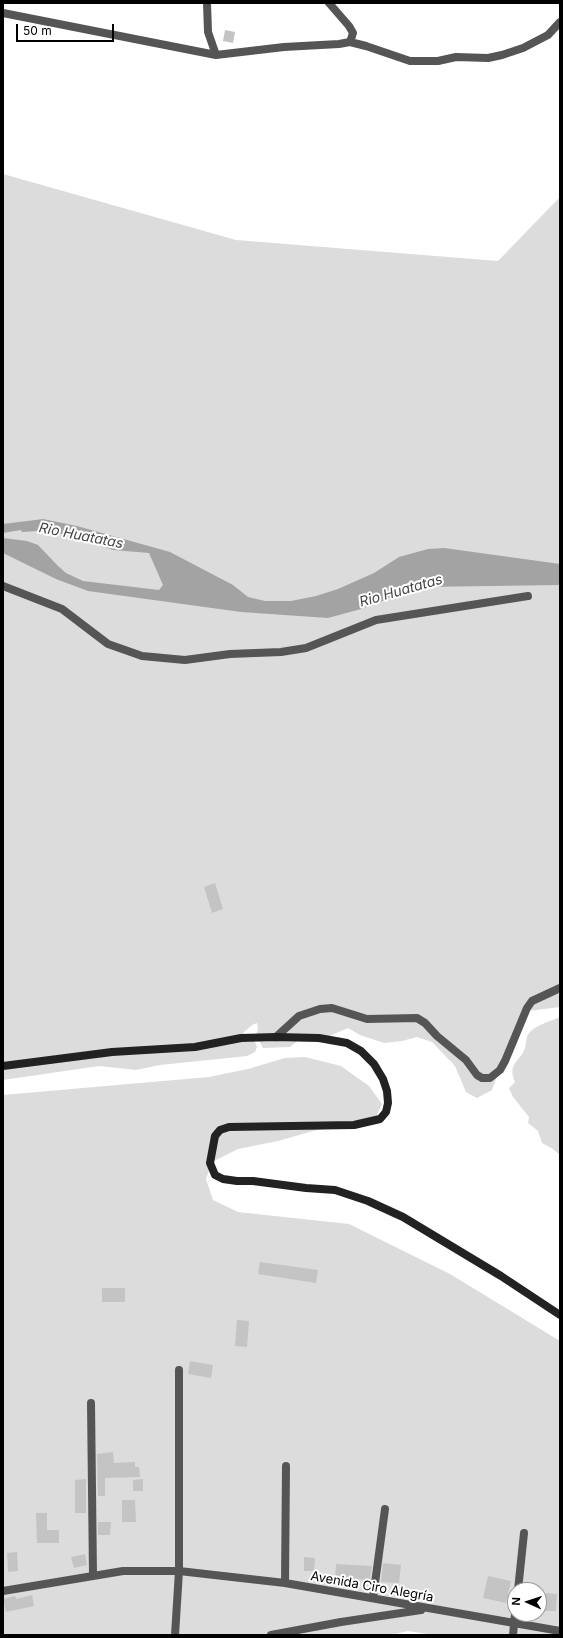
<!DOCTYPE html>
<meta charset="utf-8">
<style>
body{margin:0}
#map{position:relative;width:563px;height:1638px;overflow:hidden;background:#fff;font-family:Inter,sans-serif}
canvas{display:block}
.frame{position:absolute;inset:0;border:4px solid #000;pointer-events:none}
.north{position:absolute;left:507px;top:1582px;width:40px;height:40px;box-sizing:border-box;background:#fff;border:1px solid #999;border-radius:50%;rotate:273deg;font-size:11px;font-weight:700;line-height:16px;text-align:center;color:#000}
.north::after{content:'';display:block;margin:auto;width:14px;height:18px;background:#000;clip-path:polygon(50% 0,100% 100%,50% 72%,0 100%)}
.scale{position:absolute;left:16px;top:24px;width:98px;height:18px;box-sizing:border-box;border:2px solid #000;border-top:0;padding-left:5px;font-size:12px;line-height:14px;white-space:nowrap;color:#000;-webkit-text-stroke:3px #fff;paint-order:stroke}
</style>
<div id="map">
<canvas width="563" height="1638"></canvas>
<div class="frame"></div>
<div class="north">N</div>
<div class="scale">50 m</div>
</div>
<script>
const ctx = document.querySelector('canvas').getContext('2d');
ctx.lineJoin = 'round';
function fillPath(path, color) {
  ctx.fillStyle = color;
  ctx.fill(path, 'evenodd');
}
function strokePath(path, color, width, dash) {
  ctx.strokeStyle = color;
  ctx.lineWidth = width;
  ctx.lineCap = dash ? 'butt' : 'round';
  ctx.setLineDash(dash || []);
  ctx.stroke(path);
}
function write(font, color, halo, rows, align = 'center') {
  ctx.font = font + ' Inter,sans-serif';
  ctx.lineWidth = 4;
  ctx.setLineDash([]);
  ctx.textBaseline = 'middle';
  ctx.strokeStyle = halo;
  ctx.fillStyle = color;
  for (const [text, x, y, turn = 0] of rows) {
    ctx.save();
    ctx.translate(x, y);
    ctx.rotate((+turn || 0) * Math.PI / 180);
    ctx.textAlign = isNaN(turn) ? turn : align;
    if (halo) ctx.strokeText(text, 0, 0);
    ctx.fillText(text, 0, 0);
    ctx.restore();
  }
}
const green = new Path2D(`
 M3,174L236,240L498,261L560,197V1007L528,1011L500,1068L492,1090L477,1098L466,1092L455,1066L432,1042L417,1037L402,1041L384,1043L360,1035L348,1028L322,1039H300L290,1047L263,1048L256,1035L258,1029L257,1023L252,1025L243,1033L245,1037L255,1042L257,1047L255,1052L247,1056L160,1065L136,1070L99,1066L3,1080Z
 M560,1017V1155L553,1149L542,1143L538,1131L528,1123L529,1117L513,1097L509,1088L515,1082C507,1063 520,1062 525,1048C527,1042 525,1036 531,1031C539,1024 551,1021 560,1017Z
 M305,1057L341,1066L369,1086L382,1104L376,1117L313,1131L278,1141L238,1149L212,1162L206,1179L213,1200L238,1212L349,1224L450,1274L560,1341V1635H434L408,1631L391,1635H3V1095L209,1077L248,1069L285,1058ZM515,1590H539V1614H515Z`);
const water = new Path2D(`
 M43,519L77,526L170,552L233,585L248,597L265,601H291L316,596L338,589L374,573L399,557L428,549L444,548L560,564V585L420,587L361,609L328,618L241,612L88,591L56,579L3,553V538L27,541L38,545L58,566L66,573L83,581L159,590L163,585L149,553L113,550L75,536L37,531L22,532L21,530L3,533V524Z`);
const building = new Path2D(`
 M225,30L235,32L233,43L223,41Z
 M215,883L223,909L212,913L204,887Z
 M260,1262L318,1270L316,1283L258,1274Z
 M102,1288H125V1302H102Z
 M237,1320L249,1321L247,1347L235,1346Z
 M190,1361L213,1365L211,1378L188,1374Z
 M113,1452L114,1463L135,1462V1467H139L140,1477L105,1478V1496H98L97,1454Z
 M86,1479V1513H75V1480Z
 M143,1479V1491H133V1480Z
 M122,1500H135L136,1522H122Z
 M36,1513H47V1530H59V1543H37Z
 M98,1522H111L110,1535H98Z
 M17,1552L18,1571L8,1572L7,1553Z
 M85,1554L87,1565L74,1568L71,1557Z
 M304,1557L315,1558L314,1571H304Z
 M383,1563L401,1565L399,1583L381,1582Z
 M336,1564L372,1566L370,1580L335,1578Z
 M488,1576L511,1581L506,1603L483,1598Z
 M546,1593L557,1594L556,1611H545Z
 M32,1595L34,1606L6,1612L3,1599L15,1596L16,1599Z`);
const street = new Path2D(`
 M207,3L208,32L216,55
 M329,3L349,26L353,33L350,42
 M3,13L216,55L284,47L339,44L350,42L366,46L410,61H438L456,57L488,58L502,55L523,48L548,35L560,22
 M3,586L62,609L108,644L142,656L185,660L230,654L281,652L306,648L376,620L528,596
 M276,1037L299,1016L320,1009L332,1008L367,1019L417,1018L425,1023L437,1036L466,1060L477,1075L482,1078H490L500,1070L505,1061L527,1008L532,1001L560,988
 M91,1403L93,1576
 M285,1583L286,1466
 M518,1590L524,1533
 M3,1591L123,1571H179L285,1583L560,1631
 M373,1598L385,1509
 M175,1635L179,1571V1370
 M271,1635L341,1622L421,1610
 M513,1635L515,1614`);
const secondary = new Path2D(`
 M3,1066L112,1052L195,1047L241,1038L276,1037L319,1038L347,1043L361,1051L374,1064L383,1079L387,1091L388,1103L386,1112L380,1119L354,1125L229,1127L220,1130L215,1136L210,1163L215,1175L223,1179L237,1181H253L306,1188L335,1190L368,1201L403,1217L501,1276L560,1315`);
const streetNames = [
 ["Avenida Ciro Alegría",372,1587,10]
];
const waterNames = [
 ["Rio Huatatas",81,536,11],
 ["Rio Huatatas",401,591,-16]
];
fillPath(green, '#dcdcdc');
fillPath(water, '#a3a3a3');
fillPath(building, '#c4c4c4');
strokePath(street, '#555', 8);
strokePath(secondary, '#222', 8);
write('13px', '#000', '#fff', streetNames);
write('italic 14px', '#444', '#fff', waterNames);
</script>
